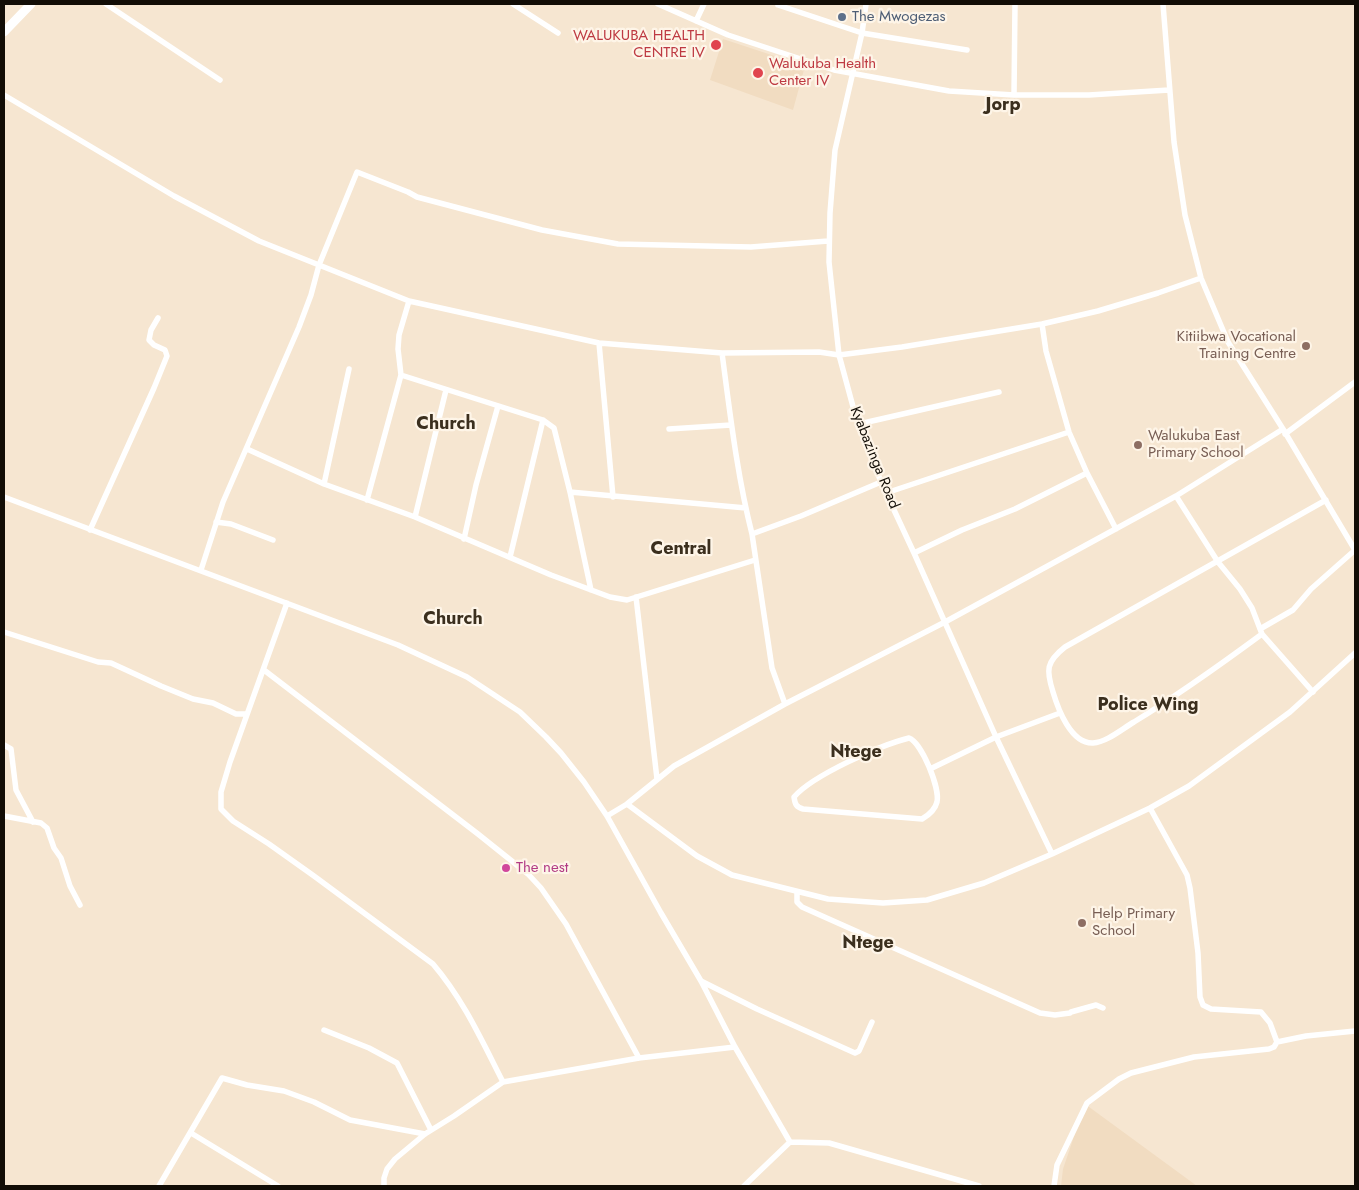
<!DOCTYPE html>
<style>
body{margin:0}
#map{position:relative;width:1359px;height:1190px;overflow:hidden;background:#f6e6d1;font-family:Jost,sans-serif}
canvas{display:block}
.frame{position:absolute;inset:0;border:5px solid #120d06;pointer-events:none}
</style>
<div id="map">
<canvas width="1359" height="1190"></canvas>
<div class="frame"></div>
</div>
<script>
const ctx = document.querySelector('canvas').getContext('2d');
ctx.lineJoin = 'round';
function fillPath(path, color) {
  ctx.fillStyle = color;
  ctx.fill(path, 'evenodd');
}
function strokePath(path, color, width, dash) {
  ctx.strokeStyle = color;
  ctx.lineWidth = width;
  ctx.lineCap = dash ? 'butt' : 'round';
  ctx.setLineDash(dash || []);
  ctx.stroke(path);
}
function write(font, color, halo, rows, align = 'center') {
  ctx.font = font + ' Jost,sans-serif';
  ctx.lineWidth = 4.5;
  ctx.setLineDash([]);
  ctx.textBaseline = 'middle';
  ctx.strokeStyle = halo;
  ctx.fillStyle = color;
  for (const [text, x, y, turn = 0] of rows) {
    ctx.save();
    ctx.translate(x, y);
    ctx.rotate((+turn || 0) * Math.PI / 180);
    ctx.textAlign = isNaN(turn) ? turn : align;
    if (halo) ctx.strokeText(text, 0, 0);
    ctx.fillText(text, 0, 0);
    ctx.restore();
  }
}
const built = new Path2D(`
 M723,39L805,66L793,110L710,80Z
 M1085,1104L1197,1186H1061L1063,1169Z`);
const street = new Path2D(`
 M106,4L220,80
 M513,4L558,33
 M658,4L728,35L834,70L949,91L1014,95H1089L1169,90
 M866,4L862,33L835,150L830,213L829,262L839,355L855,414L881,482L914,553L996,737L1052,854
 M1163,4L1174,142L1185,215L1201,278L1228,342L1283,429L1355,550
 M778,5L862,33L967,50
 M696,21L704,4
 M4,95L174,196L259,241L409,301L599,343L722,353L819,352L839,355L902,347L1042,324L1098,311L1158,293L1201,278
 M1014,95L1015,4
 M409,301L399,335L398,349L401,375L543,420L554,428L570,492L591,590
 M1042,324L1046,351L1069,432L1087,473L1116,529
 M599,343L613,497
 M722,353C730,413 737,475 752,534
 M859,424L999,392
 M669,429L731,425
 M1285,434L1355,382
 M247,449L324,484L415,517L551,575L610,597L627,600L755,560
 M324,484L349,369
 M570,492L746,508
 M886,493L1069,432
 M1176,496L1218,562L1240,589L1252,608L1262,634L1313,692
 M4,497L398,645L467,677L520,712L546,737L561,753L584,782L607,816L661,913L701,981L735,1047L790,1142L744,1186
 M367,500L401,375
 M415,517L446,390
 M216,522L231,524L273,540
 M90,530L154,388L167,356L165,350L154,345L149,340L151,330L158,318
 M464,539L476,485L498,406
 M914,553L962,530L1015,509L1087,473
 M510,557L543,420
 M201,570L223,502L299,327L311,295L319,265L357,172L408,192L417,197L542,230L618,244L751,247L828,241
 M636,597L657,779
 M287,603L230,762L221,792V809L233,821L269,844L314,876L433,964C463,999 482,1041 503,1082
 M1260,629L1293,610L1311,589L1355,550
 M4,632L98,662L111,663L161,686L193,699L213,703L236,714H246
 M1262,634C1220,665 1178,695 1134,722C1122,729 1107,742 1093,743C1071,744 1058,709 1053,692C1046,670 1046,662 1065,647L1326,500
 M264,670L478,834L528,874L541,888L566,924L639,1058
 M785,704L772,668L752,534L801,516L881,482
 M909,738C922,743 940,788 937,802C935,810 929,815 922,819L803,809C796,807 795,804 794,797C813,775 881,745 909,738Z
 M4,745L11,749L16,790L33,822
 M930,769L996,737L1060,713
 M627,804L697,856L732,875L828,899L883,903L927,900L984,883L1052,854L1150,808L1189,786L1290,712L1355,653
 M1150,808L1187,875L1190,888L1198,953L1200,997L1203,1005L1211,1009L1261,1012L1270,1023L1277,1042L1306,1036L1355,1031
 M4,816L41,823L47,828L54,848L61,858L70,886L80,905
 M607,816L627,804L674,766L785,704L945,622L1176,496L1283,429
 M797,892V902L802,907L1040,1013L1055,1015L1070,1013L1071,1012L1096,1005L1103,1008
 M701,981L757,1009L855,1053L859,1051L872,1022
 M324,1030L369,1048L397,1063L431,1130
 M191,1133L278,1186
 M790,1142L829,1143L979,1186
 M159,1186L222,1078L247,1085L284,1091L314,1102L350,1120L425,1134
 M384,1186V1178L387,1169L395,1159L425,1134L454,1116L503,1082L639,1058L735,1047
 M1054,1186L1057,1165L1087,1103L1119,1079L1131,1073L1194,1057L1269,1049L1274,1047L1277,1042`);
const secondary = new Path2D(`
 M4,32L31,4`);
const markers = [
 [842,17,5,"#5c6f8a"],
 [716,45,6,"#e0444e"],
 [758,73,6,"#e0444e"],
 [1306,346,5,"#8d6e63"],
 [1138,445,5,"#8d6e63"],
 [506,868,5,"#d1479c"],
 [1082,923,5,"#8d6e63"]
];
const serviceNames = [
 ["The Mwogezas",852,17]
];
const healthNames = [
 ["WALUKUBA HEALTH",705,36],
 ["CENTRE IV",705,53],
 ["Walukuba Health",769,64,"left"],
 ["Center IV",769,81,"left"]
];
const educationNames = [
 ["Kitiibwa Vocational",1296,337,"right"],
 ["Training Centre",1296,354,"right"],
 ["Walukuba East",1148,436],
 ["Primary School",1148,453],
 ["Help Primary",1092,914],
 ["School",1092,931]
];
const streetNames = [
 ["Kyabazinga Road",874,458,68]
];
const hotelNames = [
 ["The nest",516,868]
];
const quarterNames = [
 ["Jorp",1003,106],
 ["Church",446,425],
 ["Central",681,550],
 ["Church",453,620],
 ["Police Wing",1148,706],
 ["Ntege",856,753],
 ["Ntege",868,944]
];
fillPath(built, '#f1dcc1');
strokePath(street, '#fff', 5.5);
strokePath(secondary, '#fff', 9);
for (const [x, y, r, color] of markers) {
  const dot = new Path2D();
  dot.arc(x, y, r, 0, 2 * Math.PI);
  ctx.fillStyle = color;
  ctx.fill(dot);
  strokePath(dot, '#fef5e8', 2);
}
write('15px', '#4e5e75', '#fef5e8', serviceNames, 'left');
write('15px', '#be3a42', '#fef5e8', healthNames, 'right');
write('15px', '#785e54', '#fef5e8', educationNames, 'left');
write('15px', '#120d06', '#fef5e8', streetNames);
write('15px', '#b23c85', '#fef5e8', hotelNames, 'left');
write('bold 18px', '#3b2f1e', '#fef5e8', quarterNames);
</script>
